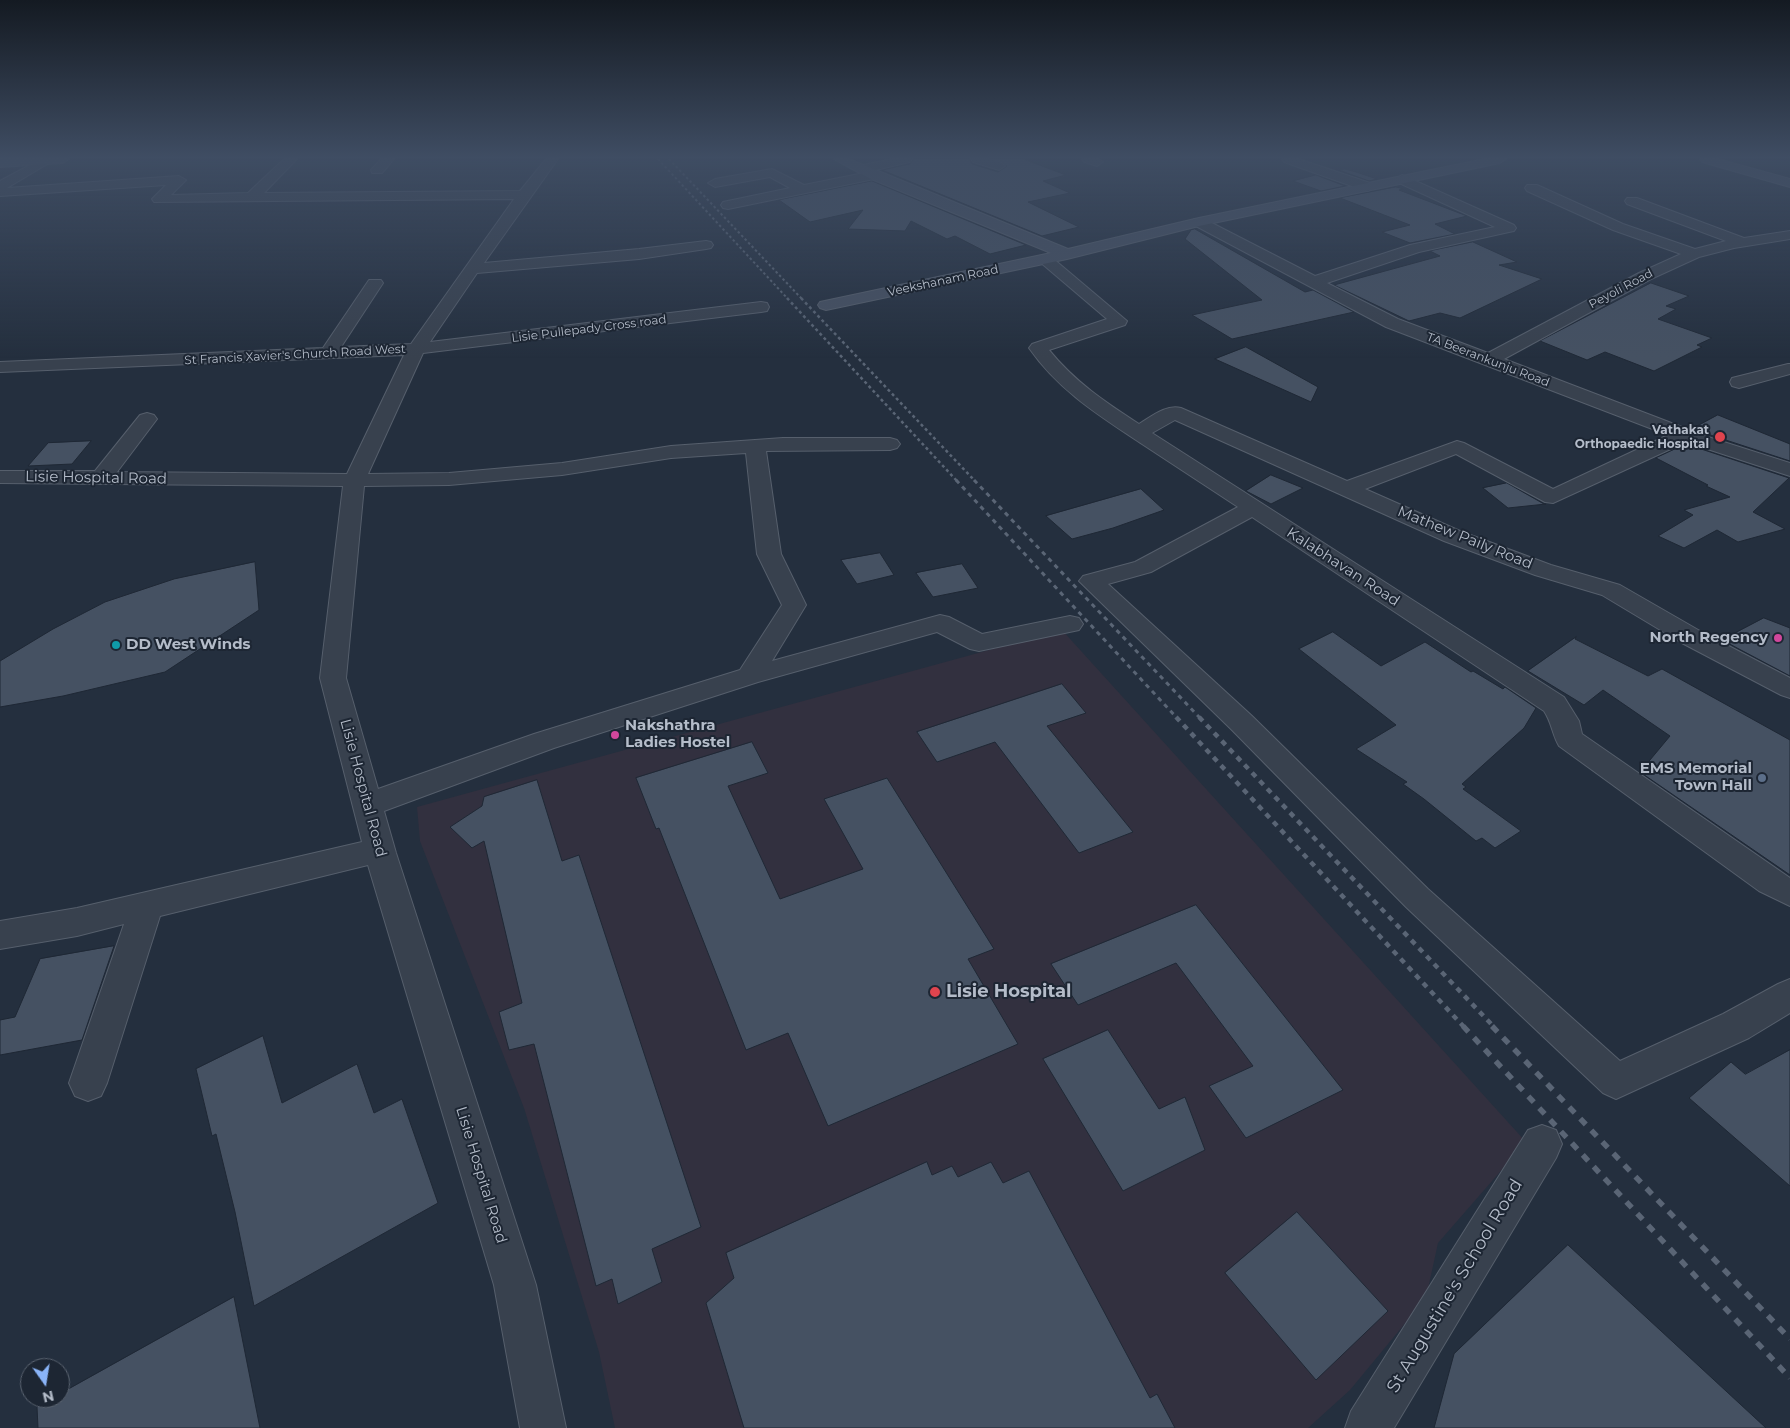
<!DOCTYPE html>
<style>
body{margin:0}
#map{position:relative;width:1790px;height:1428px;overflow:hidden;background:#242f3e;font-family:Montserrat,sans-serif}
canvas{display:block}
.north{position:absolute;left:20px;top:1358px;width:50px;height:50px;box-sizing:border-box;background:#1d2633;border:1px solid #59626f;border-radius:50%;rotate:167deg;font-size:14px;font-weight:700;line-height:20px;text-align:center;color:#b4bcc9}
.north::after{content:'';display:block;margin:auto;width:18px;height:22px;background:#8ab4f8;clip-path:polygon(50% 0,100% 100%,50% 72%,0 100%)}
</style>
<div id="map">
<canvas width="1790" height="1428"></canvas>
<div class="north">N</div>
</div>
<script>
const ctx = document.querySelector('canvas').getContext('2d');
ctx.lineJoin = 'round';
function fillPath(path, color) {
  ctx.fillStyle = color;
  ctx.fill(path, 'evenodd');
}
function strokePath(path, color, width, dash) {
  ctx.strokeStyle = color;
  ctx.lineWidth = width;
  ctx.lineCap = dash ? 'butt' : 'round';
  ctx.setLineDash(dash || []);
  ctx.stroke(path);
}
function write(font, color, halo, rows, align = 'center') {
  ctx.font = font + ' Montserrat,sans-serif';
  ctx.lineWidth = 4;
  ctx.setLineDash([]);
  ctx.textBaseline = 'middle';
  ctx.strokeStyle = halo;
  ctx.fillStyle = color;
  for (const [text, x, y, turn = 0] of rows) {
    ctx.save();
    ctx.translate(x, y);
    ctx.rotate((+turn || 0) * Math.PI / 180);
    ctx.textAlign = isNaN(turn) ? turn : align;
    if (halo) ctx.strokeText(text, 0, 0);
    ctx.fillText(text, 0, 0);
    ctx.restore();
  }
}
const medical = new Path2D(`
 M1062,630L1526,1142L1438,1243L1426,1298L1350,1390L1308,1428H615L599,1352L524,1108L420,841L417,807Z`);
const building = new Path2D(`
 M914,159H969L972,164L998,172L1007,166L995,159H1023L1066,175L1043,181L1070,193L1028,202L1079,227L1042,236L882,170L910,164Z
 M1345,169L1356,172L1377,179L1369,181L1339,170Z
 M1316,175L1345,186L1321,191L1293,181Z
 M872,181L1026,245L990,254L955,236L947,239L911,221L905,231L848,229L863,210L810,222L779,200Z
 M1396,187L1404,189L1399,190L1467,216L1435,224L1455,234L1410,243L1382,232L1410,225L1340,198Z
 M1195,229L1305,292L1313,290L1354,312L1232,339L1192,315L1262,300L1185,239L1191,230Z
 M1473,242L1517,262L1499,265L1542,279L1460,318L1440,313L1409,321L1334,285L1440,256L1430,251Z
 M1651,283L1689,296L1666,306L1676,309L1658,319L1712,338L1697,345L1702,347L1654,371L1605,352L1587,360L1540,341Z
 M1246,347L1318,387L1311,402L1215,359Z
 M1718,415L1790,444V461L1692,429Z
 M91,441L72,464L28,466L48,443Z
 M1686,444L1789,478L1753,512L1785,529L1738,542L1717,530L1684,548L1658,536L1693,515L1684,510L1730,497L1706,486L1708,485L1656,458Z
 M1271,475L1303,488L1271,504L1246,491Z
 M1507,483L1544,504H1546L1508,508L1483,488Z
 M1141,489L1164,510L1113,528L1072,539L1046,516Z
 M880,553L894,575L857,584L841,560Z
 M255,562L259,610L165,672L63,696L0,707V661L53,629L105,602L174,579Z
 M962,564L978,588L933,597L916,573Z
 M1764,618L1790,628V676L1722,640Z
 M1333,632L1381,666L1425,642L1471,672L1473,671L1503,689L1505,687L1536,708L1524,728L1462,784L1466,787L1463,789L1521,831L1495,848L1482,838L1476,841L1424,799L1403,784L1407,782L1356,749L1396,725L1299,649Z
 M1576,637L1575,639L1648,676L1662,669L1790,740V875L1640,772L1670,736L1603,690L1584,705L1528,671Z
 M1062,684L1086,713L1047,726L1133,832L1079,853L995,742L937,762L917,732Z
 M752,742L768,773L728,786L780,899L863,869L824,799L887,778L994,949L968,959L1018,1044L828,1126L788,1033L746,1050L659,828L656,829L636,778Z
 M537,780L562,861L579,855L701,1227L652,1249L662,1282L618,1304L612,1279L596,1286L534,1044L509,1050L499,1012L522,1003L484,841L472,848L450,827L482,806L484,797Z
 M1196,905L1343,1090L1246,1138L1209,1086L1253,1066L1176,963L1078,1005L1051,964Z
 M114,946L82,1040L0,1055V1020L15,1017L40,959Z
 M1108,1030L1159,1109L1185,1097L1205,1150L1123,1191L1043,1059Z
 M263,1036L282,1103L357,1064L374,1113L402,1099L438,1203L254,1306L235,1212L216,1134L212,1136L196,1069Z
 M1790,1050V1186L1689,1098L1731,1062L1745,1074Z
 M927,1162L932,1175L952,1166L958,1177L991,1162L1003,1183L1029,1171L1150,1398L1157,1394L1175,1428H744L706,1303L734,1278L726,1253Z
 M1297,1212L1388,1311L1316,1380L1225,1273Z
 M1568,1245L1766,1428H1434L1454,1354Z
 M234,1297L260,1428H38L37,1407L52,1398H60V1394Z`);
const street = new Path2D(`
 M41,159L54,160L7,188L179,176L186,180L171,195L248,193L284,159H297L264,193L520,191L546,159H558L484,263L639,249L706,241L711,242L713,245L711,248L706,249L639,259L477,273L430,342L761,302L767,303L769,307L767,311L761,312L423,353L368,474L449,473L562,463L671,446L783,438H890L897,440L900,444L897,448L890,450L766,451L781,554L806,605L772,661L940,615L949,617L982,634L1070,616L1079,618L1083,624L1079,630L979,651L970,649L937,632L758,682L554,748L384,811L396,853L536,1285L566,1428H520L494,1285L368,865L160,916L107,1083L101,1096L88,1101L75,1096L69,1083L124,924L77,936L0,949V921L77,908L362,842L320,678L343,486L0,483V471H95L140,415L147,413L154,415L157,419L117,472L347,474L404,355L0,372V362L323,348L369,280H381L383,283L341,347L411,344L514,199L154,202L152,199L166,185L0,196V181ZM746,453L757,554L782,605L740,670L534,734L378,789L346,678L364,486L449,485L562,475L671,458Z
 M381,159H394L382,173H372L371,170Z
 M892,159H912L910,162L863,173L857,169L858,166Z
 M971,159C982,158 997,158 1005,166L999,170L973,162Z
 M1082,159H1099L1103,162L1097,166L1084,162Z
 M1282,159H1299L1373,184L1375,187L1368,191L1363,190L1284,162Z
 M772,169L804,185L874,171L880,175L874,179L728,209L723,208L721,205L723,202L790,188L770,177L715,187L708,183L715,179Z
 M1402,175L1514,225L1516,228L1514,231L1509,232L1419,252L1327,283L1398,319L1488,353L1639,273L1681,254L1613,230L1527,191L1525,188L1527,185H1537L1623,224L1695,249L1726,241L1627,204L1625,201L1627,198H1637L1744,238L1790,231V239L1734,248L1699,257L1651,279L1504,359L1708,437L1790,463V476L1686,442L1553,503L1545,502L1456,454L1365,489L1460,531L1551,565L1620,585L1700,631L1790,678V698L1781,695L1682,643L1602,595L1535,575L1444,541L1175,420L1152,433L1564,697L1579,721L1582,734L1790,878V906L1759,891L1559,746C1552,734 1552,723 1544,711L1252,517L1151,572L1108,584L1252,716L1428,889L1620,1061L1723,1014L1778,984L1790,979V1013L1749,1038L1616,1099L1603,1093L1406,907L1232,730L1079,581L1083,576L1135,562L1238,507C1206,486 1174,465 1142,444C1100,416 1059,391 1029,348L1032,344L1107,319L1040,262L1037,259L1040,256H1050L1127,321L1125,325L1049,350C1075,382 1105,402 1139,424C1151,417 1166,404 1181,408L1347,481L1457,441L1464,443L1553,489L1668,435L1386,327L1194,225L1192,222L1194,219H1204L1315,276L1410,245L1495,227L1397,182L1395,179Z
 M1788,364H1790V374L1739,388L1732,386L1730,382L1732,378Z
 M1542,1125L1556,1130L1562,1144L1556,1158L1394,1428H1345L1351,1411L1528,1130Z`);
const secondary = new Path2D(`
 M0,159H69L63,163L0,167Z
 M834,159H849L1068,249L1199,218L1484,159H1506L1500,163L1199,226L1067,259L826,310L820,308L818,305L820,302L1051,253L869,178Z
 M1700,159H1718L1790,179V187L1702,162Z`);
const railFar4 = new Path2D(`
 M658,159L788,299
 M669,159L802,299`);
const railFar3 = new Path2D(`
 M787,298L957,481
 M801,298L975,481`);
const railFar2 = new Path2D(`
 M956,480L1177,718
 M974,480L1200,718`);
const railFar1 = new Path2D(`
 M1176,717L1464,1027
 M1199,717L1494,1027`);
const rail = new Path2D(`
 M1463,1026L1790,1378
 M1492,1026L1790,1339`);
const markers = [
 [1720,437,6,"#e0444e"],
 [1778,638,5,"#d1479c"],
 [116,645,5,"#0f9aa8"],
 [615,735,5,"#d1479c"],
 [1762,778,5,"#5c6f8a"],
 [935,992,6,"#e0444e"]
];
const farStreetnames = [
 ["Veekshanam Road",943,281,-12],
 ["Peyoli Road",1621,289,-28],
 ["Lisie Pullepady Cross road",589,329,-7],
 ["St Francis Xavier's Church Road West",295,355,-3],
 ["TA Beerankunju Road",1488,360,21]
];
const farPoinames = [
 ["Vathakat",1709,430],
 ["Orthopaedic Hospital",1709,444]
];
const streetNames = [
 ["Lisie Hospital Road",96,478,1],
 ["Mathew Paily Road",1465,538,22],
 ["Kalabhavan Road",1343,567,33],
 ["Lisie Hospital Road",363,788,75],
 ["Lisie Hospital Road",481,1175,73]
];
const poiNames = [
 ["North Regency",1768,638],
 ["DD West Winds",126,645,"left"],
 ["Nakshathra",625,726,"left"],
 ["Ladies Hostel",625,743,"left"],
 ["EMS Memorial",1752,769],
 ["Town Hall",1752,786]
];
const nearPoinames = [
 ["Lisie Hospital",946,992]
];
const nearStreetnames = [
 ["St Augustine's School Road",1455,1286,-59]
];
fillPath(medical, '#32303f');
fillPath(building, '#455162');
strokePath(building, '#1f2835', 1);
strokePath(street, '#565f6c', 2);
strokePath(secondary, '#565f6c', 2);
fillPath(street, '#38414e');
fillPath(secondary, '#465061');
strokePath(railFar4, '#5a6575', 2, [2.5, 2.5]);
strokePath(railFar3, '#5a6575', 2.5, [3, 3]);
strokePath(railFar2, '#5a6575', 3, [4.5, 4.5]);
strokePath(railFar1, '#5a6575', 4.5, [5.5, 5.5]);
strokePath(rail, '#5a6575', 5.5, [8, 8]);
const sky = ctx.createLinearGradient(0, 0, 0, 358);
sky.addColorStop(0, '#141a22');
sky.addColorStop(0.44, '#3f4d63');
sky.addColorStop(1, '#3f4d6300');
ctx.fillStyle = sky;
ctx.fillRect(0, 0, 1790, 358);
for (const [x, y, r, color] of markers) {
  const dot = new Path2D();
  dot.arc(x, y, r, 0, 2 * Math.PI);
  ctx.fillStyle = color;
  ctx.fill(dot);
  strokePath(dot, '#1d2633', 2);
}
write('12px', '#b4bcc9', '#1d2633', farStreetnames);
write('bold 12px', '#b4bcc9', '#1d2633', farPoinames, 'right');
write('15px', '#b4bcc9', '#1d2633', streetNames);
write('bold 15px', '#b4bcc9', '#1d2633', poiNames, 'right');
write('bold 18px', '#b4bcc9', '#1d2633', nearPoinames, 'left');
write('18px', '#b4bcc9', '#1d2633', nearStreetnames);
</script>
